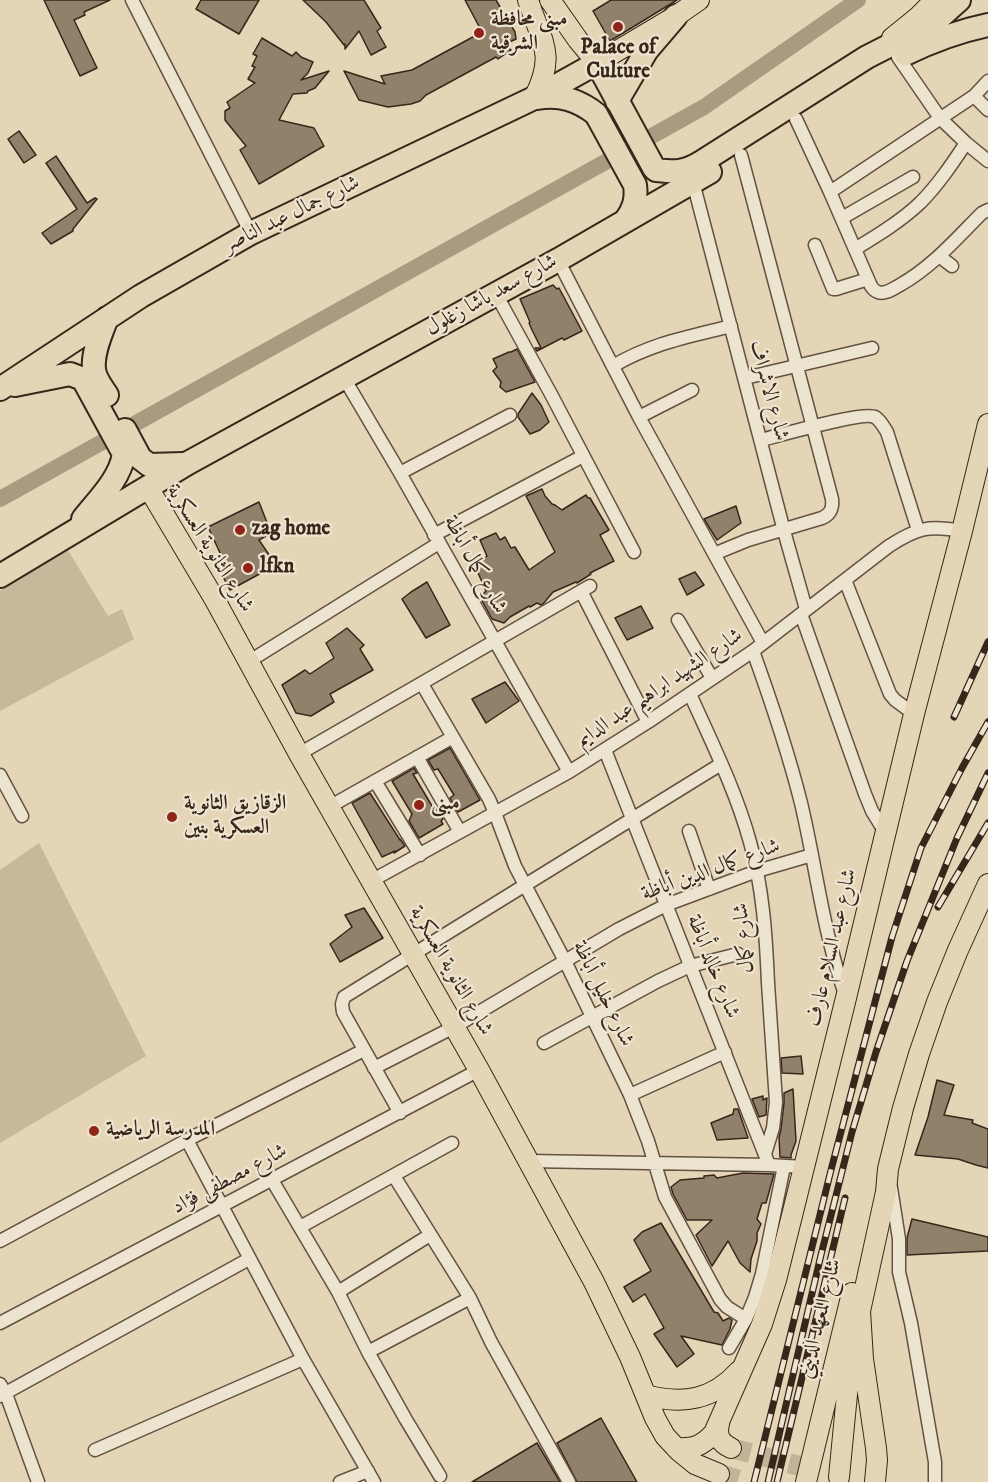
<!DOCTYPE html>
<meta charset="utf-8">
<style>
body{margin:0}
canvas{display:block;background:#e4d5b6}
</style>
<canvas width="988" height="1482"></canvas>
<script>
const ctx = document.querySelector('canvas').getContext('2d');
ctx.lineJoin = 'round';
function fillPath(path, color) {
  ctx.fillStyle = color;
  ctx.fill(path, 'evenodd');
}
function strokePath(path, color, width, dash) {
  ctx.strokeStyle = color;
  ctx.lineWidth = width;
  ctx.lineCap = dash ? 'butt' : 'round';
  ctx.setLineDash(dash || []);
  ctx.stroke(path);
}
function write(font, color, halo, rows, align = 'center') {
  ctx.font = font + ' "IM FELL DW Pica",Amiri,serif';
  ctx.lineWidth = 4.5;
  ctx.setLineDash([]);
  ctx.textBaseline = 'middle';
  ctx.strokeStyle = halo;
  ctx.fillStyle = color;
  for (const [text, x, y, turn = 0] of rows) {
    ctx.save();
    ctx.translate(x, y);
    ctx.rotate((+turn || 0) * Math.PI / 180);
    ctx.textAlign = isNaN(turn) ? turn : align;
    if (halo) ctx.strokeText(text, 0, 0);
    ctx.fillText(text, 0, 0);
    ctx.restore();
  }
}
const green = new Path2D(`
 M66,547L108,616L122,609L134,639L0,711V591Z
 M39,843L146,1056L0,1143V870Z`);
const canal = new Path2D(`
 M0,499L704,107L858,0`);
const building = new Path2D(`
 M44,0H110L84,12L85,15L74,20L97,68L80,76Z
 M201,0H259L239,34L196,9Z
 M303,0H364L381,28L377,31L386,47L371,55L359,31L345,49V44L344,45L326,22Z
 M465,0H496L515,32L516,39L505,44L511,50L498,59L496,57L426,95L420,101L411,104L388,107L359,100L344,71L385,84L381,76L412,70L482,32Z
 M611,0H677L610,41L593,11Z
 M262,38L292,56L296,52L301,57L313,62L308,73L301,80L329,71L315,88L308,91L307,93L293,94L279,120L314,128L324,146L259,184L240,150L246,146L225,120V111L230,108L227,102L255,83L248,79L255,67L252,66L257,56L253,54Z
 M19,131L36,155L24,163L8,139Z
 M56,156L87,203L95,198L97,199L73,229V231L51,244L42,233L77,209L46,163Z
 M553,285L557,289L559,288L582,331L564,340L562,338L537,351L535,348H541L532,330L529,323L530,322L520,299Z
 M517,349L535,382L506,392L500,387L501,382L493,371L497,367L493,359L509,352H511Z
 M532,393L541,405L549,422L540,430L530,434L518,417V414Z
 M542,489L545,496L552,504L555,505L562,510L586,495L588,498H590L609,530L600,535L614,561L590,573L591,574L577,583L576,582L553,592L543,604L541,605L537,603L530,607L529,606L510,617L504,623L492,619L480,597L486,591L475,566L487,556L480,540L496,533L500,540L505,537L511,548L515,547L529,570L555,552L526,496Z
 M259,502L271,533L259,540L276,565L230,590L220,571L227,568L208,527Z
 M736,506L741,523L717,540L704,519Z
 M695,572L704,585L687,595L679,579Z
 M427,582L450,625L426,638L402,599L411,592Z
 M641,606L653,628L627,640L615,618Z
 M347,628L364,645L360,649L373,670L330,694L334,702L311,716L296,713L282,685L305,670L310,674L334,658L326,643Z
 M505,682L519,701L486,723L472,699Z
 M450,748L480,800L458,812L450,798L454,795L438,769L434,770L428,760Z
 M414,768L417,773L413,774L435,811L437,809L443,819L441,821L443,824L419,838L409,821L412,814L392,781Z
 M370,793L400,840V839L405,846L394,853L395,851L382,857L352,803Z
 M364,908L383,938L340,962L330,944L352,927L345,915Z
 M801,1056L803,1074L782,1073L781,1058Z
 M937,1080L954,1085L944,1115L973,1120L972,1123L988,1129V1168L976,1165L958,1159L915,1155L928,1117Z
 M793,1089L796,1141L791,1155V1158L780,1157L779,1137L781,1129L784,1103V1093Z
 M763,1096V1100L767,1098L766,1115L759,1117L752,1099Z
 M734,1109H738L748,1138L717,1140L711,1123L733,1114Z
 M743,1173L774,1174L766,1203H762L757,1219L761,1224L757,1233V1241L751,1259L750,1272L740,1263L728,1241L712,1266L696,1235L712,1220H687L673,1194L671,1187L680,1180L704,1178V1176L714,1175L717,1178Z
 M912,1219L988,1237V1251L907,1255V1238Z
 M661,1223L714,1312L718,1313L723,1321L729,1318L732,1320L730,1329L722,1345L681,1336L694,1354L677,1367L654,1334L664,1328L645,1294L633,1302L624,1287L651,1271L634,1240L642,1232Z
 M601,1418L637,1482H577L557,1443Z
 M537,1443L560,1482H472Z`);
const primaryTunnel = new Path2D(`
 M731,1448L815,1470
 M719,1474L746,1482`);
const street = new Path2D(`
 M132,0L251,233
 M898,57L940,118L966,143L988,161
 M974,96L988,110
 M796,119L830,192L871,286C873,289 874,291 878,292C885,295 894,288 900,285C932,267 956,239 982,213L988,210
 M693,182L784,531L806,609
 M830,192L974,96L988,81
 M842,218L913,177
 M815,245L833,289H836L868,279
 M855,249C878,235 901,221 920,203C938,185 952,164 966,143
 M939,256L952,266
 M558,260L639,417L763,643
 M496,294L552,396L634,552
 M613,366C652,343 688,337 731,326
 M344,378L400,473L569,772
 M745,378L872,348
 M639,417L692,390
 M761,440C778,436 863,411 875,417C880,420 884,427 887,432L918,530
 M400,473L510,415
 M434,535L583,456
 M714,554L748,540L822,518C831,514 833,508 832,499L741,155
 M845,580L890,694L895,700L914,714
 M581,591L648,722
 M801,614L865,794L872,811L885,832
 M678,620L712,678
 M753,651C771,701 788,751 801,803C816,866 823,932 845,994
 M248,662L439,543
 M422,684L489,799L495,813L515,866L565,961L630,1095L648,1141L665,1197L720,1299L727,1307L746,1319
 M690,694C712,743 736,791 750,842C763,888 766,936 768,983C771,1023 773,1062 776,1102L773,1128L765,1154
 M605,750L769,1165
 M299,754L590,586
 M417,757L460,832
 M0,775L22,816
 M375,781L420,855
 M329,807L453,737
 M689,831L709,889
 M371,881L569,772L648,722L753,651L889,546C917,528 928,525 962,531
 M544,1043L658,981L690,966L738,954
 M374,1068L454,1027L619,929L666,905L757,871L812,855
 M630,1095L725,1052
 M400,1113L343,1012L342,1004L344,997L721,764
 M187,1140L303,1359L374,1482
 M528,1161L769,1165L804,1167
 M394,1176L470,1298L491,1342L569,1482
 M272,1180L338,1292L368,1352L405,1418L440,1476
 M891,1188L899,1239V1272L911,1323L935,1462V1482
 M300,1227L452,1143
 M0,1241L187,1140L364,1050
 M338,1292L430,1235
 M0,1323L479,1070
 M729,1348L746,1319L755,1297L762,1274L784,1166
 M368,1352L470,1298
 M0,1384L6,1394L38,1482
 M0,1396L249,1259
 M95,1450L303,1359
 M340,1482L368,1471`);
const primary = new Path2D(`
 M528,0C541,41 557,54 534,98
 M550,0L578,40L597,63L676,16L699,0
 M892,38L918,17L935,0
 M136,493L147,491L152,494L215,600L299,754L479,1070L594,1282L630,1357L655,1418L665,1436L679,1451L695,1464L719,1474
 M646,1395C683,1405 713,1400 739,1371
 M719,1424C716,1435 720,1443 731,1448
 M676,1448C694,1449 702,1446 714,1433L762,1324L776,1280L846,998L914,714L962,531L988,424
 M839,1477L848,1384L854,1340
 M806,1482L852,1293
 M875,1482L877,1460L876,1448L863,1359L860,1311L886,1192L888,1169L903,1108L919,1054L937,1002L958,950L988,884`);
const highway = new Path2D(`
 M905,54C932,41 959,31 988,25
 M537,98C560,94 578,100 596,114L635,185C637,199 634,209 626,220
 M617,101L647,50L676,16
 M15,385L70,374L83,379L124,454C120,479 98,500 83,519
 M0,389L141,296L251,233L534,98L597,63L654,168L656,170C675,172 683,173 700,163L867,57L926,27L940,17L959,0
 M107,395C103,389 97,381 95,374C90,358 101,333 107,318
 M125,430L140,458L149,465L183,464
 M0,576L188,463L558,260L710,172`);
const rail = new Path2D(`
 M954,717L988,642
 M938,907L988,823
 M754,1482L831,1170L892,937L921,848L962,768L988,722
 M768,1482L821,1255L852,1132L876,1052L907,961L957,838L988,773
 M777,1482L845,1198`);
const markers = [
 [618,27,6,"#8f2418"],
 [479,33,6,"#8f2418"],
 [240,530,6,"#8f2418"],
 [248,568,6,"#8f2418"],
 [419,805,6,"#8f2418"],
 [172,817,6,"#8f2418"],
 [94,1131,6,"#8f2418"]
];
const poiNames = [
 ["مبنى محافظة",491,21],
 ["الشرقية",491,45],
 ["Palace of",618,49,"center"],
 ["Culture",618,73,"center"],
 ["zag home",252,530],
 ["lfkn",260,568],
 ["الزقازيق الثانوية",184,805],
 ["العسكرية بنين",184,829],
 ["مبنى",431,805],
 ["المدرسة الرياضية",106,1131]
];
const streetNames = [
 ["شارع جمال عبد الناصر",292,215,-26],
 ["شارع سعد باشا زغلول",492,296,-29],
 ["شارع الاشراف",768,391,75],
 ["شارع الثانوية العسكرية",209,549,58],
 ["شارع كمال أباظة",474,565,61],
 ["شارع الشهيد ابراهيم عبد الدايم",660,689,-34],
 ["شارع كمال الدين أباظة",711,871,-20],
 ["شارع كمال",745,938,-95],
 ["شارع عبد السلام عارف",833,948,-77],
 ["شارع خالد أباظة",712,967,68],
 ["شارع الثانوية العسكرية",450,971,60],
 ["شارع خليل أباظة",602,994,64],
 ["شارع مصطفى فؤاد",230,1180,-28],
 ["شارع المعهد الديني",821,1319,-76]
];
fillPath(green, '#c7b79b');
strokePath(canal, '#aa9a81', 16);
fillPath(building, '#91816b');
strokePath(building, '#38261a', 1.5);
strokePath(primaryTunnel, '#c2b297', 20, [20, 10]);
strokePath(street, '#635241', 15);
strokePath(primary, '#38261a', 22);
strokePath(highway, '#38261a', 26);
strokePath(street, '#ede4d0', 12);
strokePath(primary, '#e4d5b6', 20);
strokePath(highway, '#e4d5b6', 22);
strokePath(rail, '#38261a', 7);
strokePath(rail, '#ede4d0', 4.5, [14]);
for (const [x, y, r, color] of markers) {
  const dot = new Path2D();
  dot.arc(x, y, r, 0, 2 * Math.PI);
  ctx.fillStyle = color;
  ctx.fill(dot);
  strokePath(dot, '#ede4d0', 2);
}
write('bold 21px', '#38261a', '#ede4d0', poiNames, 'left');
write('21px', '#38261a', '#ede4d0', streetNames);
</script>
